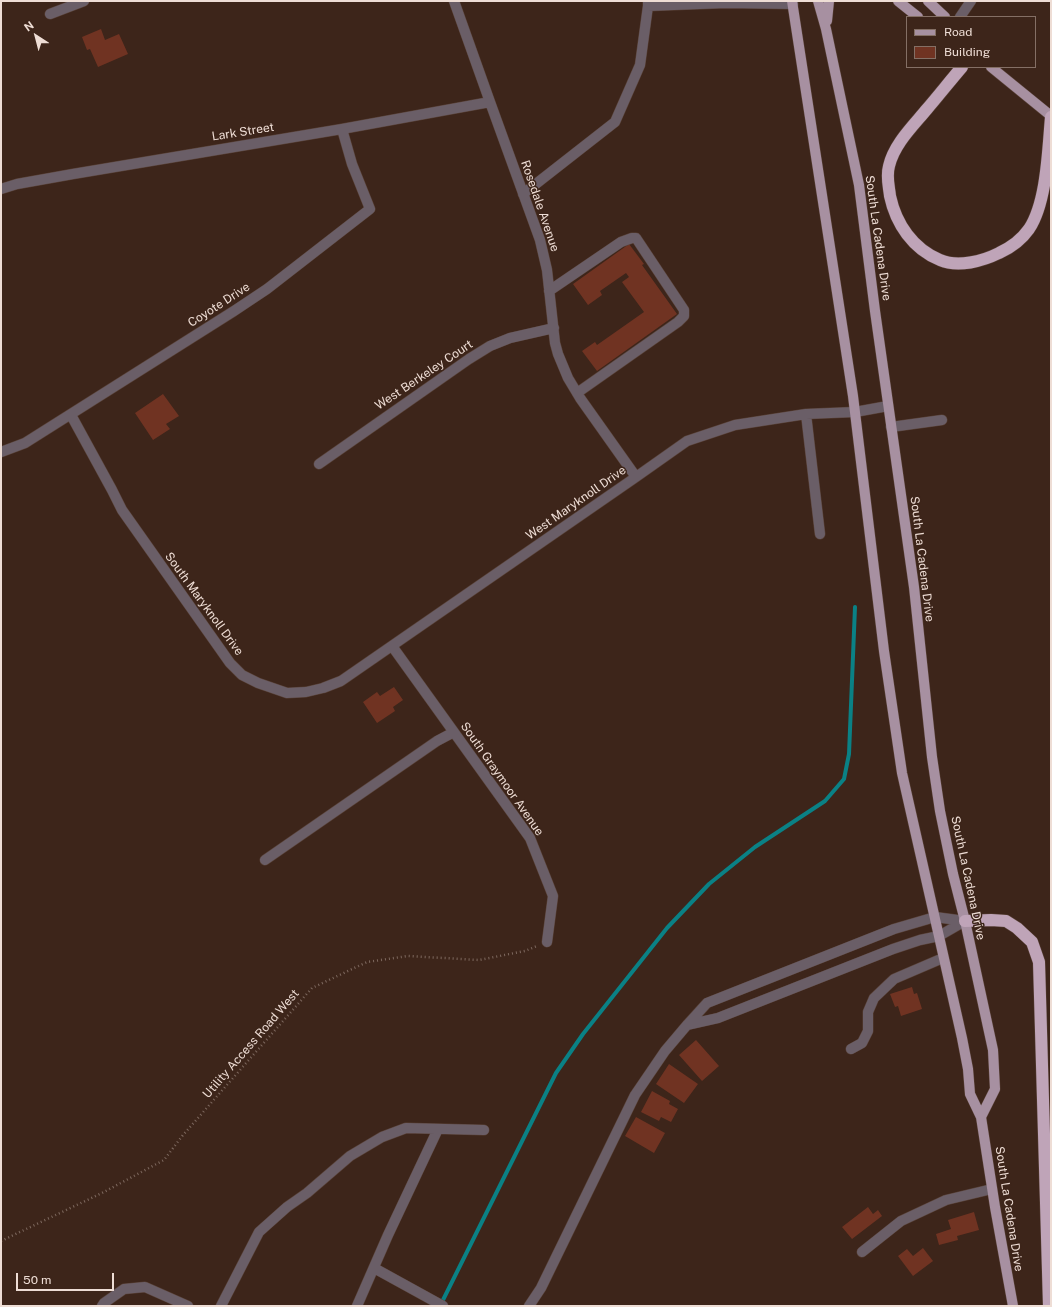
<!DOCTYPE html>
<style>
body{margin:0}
#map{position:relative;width:1052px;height:1307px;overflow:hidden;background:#3d251a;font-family:"Public Sans",sans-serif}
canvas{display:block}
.frame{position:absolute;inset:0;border:2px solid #eeddd5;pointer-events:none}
.legend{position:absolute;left:906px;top:16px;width:130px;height:52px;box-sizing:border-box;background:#3d251a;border:1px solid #846f65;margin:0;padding:5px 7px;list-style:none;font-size:12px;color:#eeddd5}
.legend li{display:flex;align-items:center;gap:8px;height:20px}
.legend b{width:20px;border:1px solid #846f65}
.north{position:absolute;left:16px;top:16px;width:40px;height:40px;-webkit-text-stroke:3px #3d251a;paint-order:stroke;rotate:324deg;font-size:11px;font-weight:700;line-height:16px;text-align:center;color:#eeddd5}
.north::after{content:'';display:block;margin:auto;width:14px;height:18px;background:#eeddd5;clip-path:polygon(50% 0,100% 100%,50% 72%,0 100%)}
.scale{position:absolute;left:16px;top:1273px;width:98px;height:18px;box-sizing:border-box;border:2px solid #eeddd5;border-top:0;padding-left:5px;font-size:12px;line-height:14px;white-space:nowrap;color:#eeddd5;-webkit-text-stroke:3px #3d251a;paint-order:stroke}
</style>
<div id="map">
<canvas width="1052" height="1307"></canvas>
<div class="frame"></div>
<ul class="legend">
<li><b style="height:5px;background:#a790a1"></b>Road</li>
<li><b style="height:11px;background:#703322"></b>Building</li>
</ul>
<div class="north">N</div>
<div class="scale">50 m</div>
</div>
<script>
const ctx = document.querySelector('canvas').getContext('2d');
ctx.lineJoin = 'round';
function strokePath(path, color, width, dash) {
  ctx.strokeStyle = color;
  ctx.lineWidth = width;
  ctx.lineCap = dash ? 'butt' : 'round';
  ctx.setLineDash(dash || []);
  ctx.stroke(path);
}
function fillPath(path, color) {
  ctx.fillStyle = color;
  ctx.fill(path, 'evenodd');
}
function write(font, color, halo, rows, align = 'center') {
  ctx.font = font + ' "Public Sans",sans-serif';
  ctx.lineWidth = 3;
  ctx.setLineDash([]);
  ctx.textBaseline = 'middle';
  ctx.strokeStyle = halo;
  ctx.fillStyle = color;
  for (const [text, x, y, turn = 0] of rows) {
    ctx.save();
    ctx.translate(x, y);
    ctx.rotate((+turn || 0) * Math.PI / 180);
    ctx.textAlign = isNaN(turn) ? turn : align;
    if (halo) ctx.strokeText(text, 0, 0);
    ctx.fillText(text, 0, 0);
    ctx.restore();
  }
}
const stream = new Path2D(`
 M441,1304L556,1073L583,1034L667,928L709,884L755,847L825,801L844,779L849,754L855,607`);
const building = new Path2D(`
 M101,29L105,40L119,34L128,54L98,67L90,49L87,50L82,37Z
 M629,244L644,264L642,265L677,314L597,371L582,351L595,342L597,345L644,312L622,282L629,277L626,273L600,291L602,295L588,305L573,284Z
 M163,394L179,416L166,424L170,429L153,440L135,413Z
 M394,687L403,700L393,707L395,711L377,723L363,702L377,692L380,696Z
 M912,987L914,994L917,993L922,1009L901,1016L898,1006L895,1007L890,994Z
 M696,1040L719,1066L702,1081L679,1055Z
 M669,1064L698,1084L684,1103L656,1084Z
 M652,1091L670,1101L669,1104L678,1109L671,1122L661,1117L659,1121L641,1112Z
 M636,1117L665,1133L654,1153L625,1136Z
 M868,1207L873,1214L878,1210L882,1216L852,1239L842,1227Z
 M974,1212L979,1230L957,1236L958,1240L939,1245L936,1234L951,1229L948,1220Z
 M923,1248L933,1261L913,1276L898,1256L907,1249L913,1256Z`);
const path = new Path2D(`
 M1,1241L102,1193L164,1160L183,1135L312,988L367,962L408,956L479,960L525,951L537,946`);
const minor = new Path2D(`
 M454,1L490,102L540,240L547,270L555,343L558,354L568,378L580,398L636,477
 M648,1V6L726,3L793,4
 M50,14L84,1
 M960,17L971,1
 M1,189L17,184L73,174L342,129L490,102
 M523,194L615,122L640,65L648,6
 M549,291L621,242L632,238H636L684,310V316L678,322L577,393
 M806,414L820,534
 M71,415L112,490L122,510L230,663L242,675L258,683L287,693L306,692L323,688L341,681L636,477L687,441L735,425L806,414L855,412L888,406
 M891,427L942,420
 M1,452L25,443L234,311L267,289L370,209L352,164L342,129
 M319,464L469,359L490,346L510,338L554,328
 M392,646L530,838L553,896L547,942
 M265,860L437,741L454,732
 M687,1025L718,1018L893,949L920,940L939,936L965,921
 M851,1049L862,1043L868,1031V1012L874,998L894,979L943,958
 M862,1252L901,1221L946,1200L992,1189
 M374,1268L443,1306
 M102,1306L104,1303L124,1289L145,1287L188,1306
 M221,1306L259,1232L287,1207L307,1193L350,1156L382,1137L406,1128L484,1130
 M357,1306L388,1235L438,1129
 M529,1306L541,1288L635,1095L665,1051L687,1025L707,1003L894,929L935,917L965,921`);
const major = new Path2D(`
 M792,1L853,396L884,651L902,773L962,1038L968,1069L970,1094L981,1117L995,1207L1013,1306
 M818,1L826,29L859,185L875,311L914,587L932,757L940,811L953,874L965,921L993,1050L995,1089L981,1117
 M898,1L918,17
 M928,1L945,17
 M827,21L829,1
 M991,67L1051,116`);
const highway = new Path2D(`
 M962,67C950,81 939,95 927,109C913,126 894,144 889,166C886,177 889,186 890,196C896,224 913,249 940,260C958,268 983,261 999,253C1010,248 1022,239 1029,229C1047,202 1048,149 1051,117
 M965,921L991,920L1006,921L1017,928L1032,942L1039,962L1049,1306`);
const streetNames = [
 ["Lark Street",243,132,-9],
 ["Rosedale Avenue",540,206,71],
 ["South La Cadena Drive",878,238,82],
 ["Coyote Drive",219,305,-33],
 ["West Berkeley Court",424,375,-34],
 ["West Maryknoll Drive",576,503,-35],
 ["South La Cadena Drive",922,559,83],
 ["South Maryknoll Drive",204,604,54],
 ["South Graymoor Avenue",502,779,55],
 ["South La Cadena Drive",968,878,78],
 ["Utility Access Road West",251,1044,-49],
 ["South La Cadena Drive",1009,1209,81]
];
strokePath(stream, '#0a8185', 4);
fillPath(building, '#703322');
strokePath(minor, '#594238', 11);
strokePath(major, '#594238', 11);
strokePath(highway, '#594238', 13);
strokePath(path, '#7e695f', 2.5, [1, 3]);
strokePath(minor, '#6a5e67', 10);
strokePath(major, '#a790a1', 10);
strokePath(highway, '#bfa4b8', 12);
write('12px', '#eeddd5', '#3d251a', streetNames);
</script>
